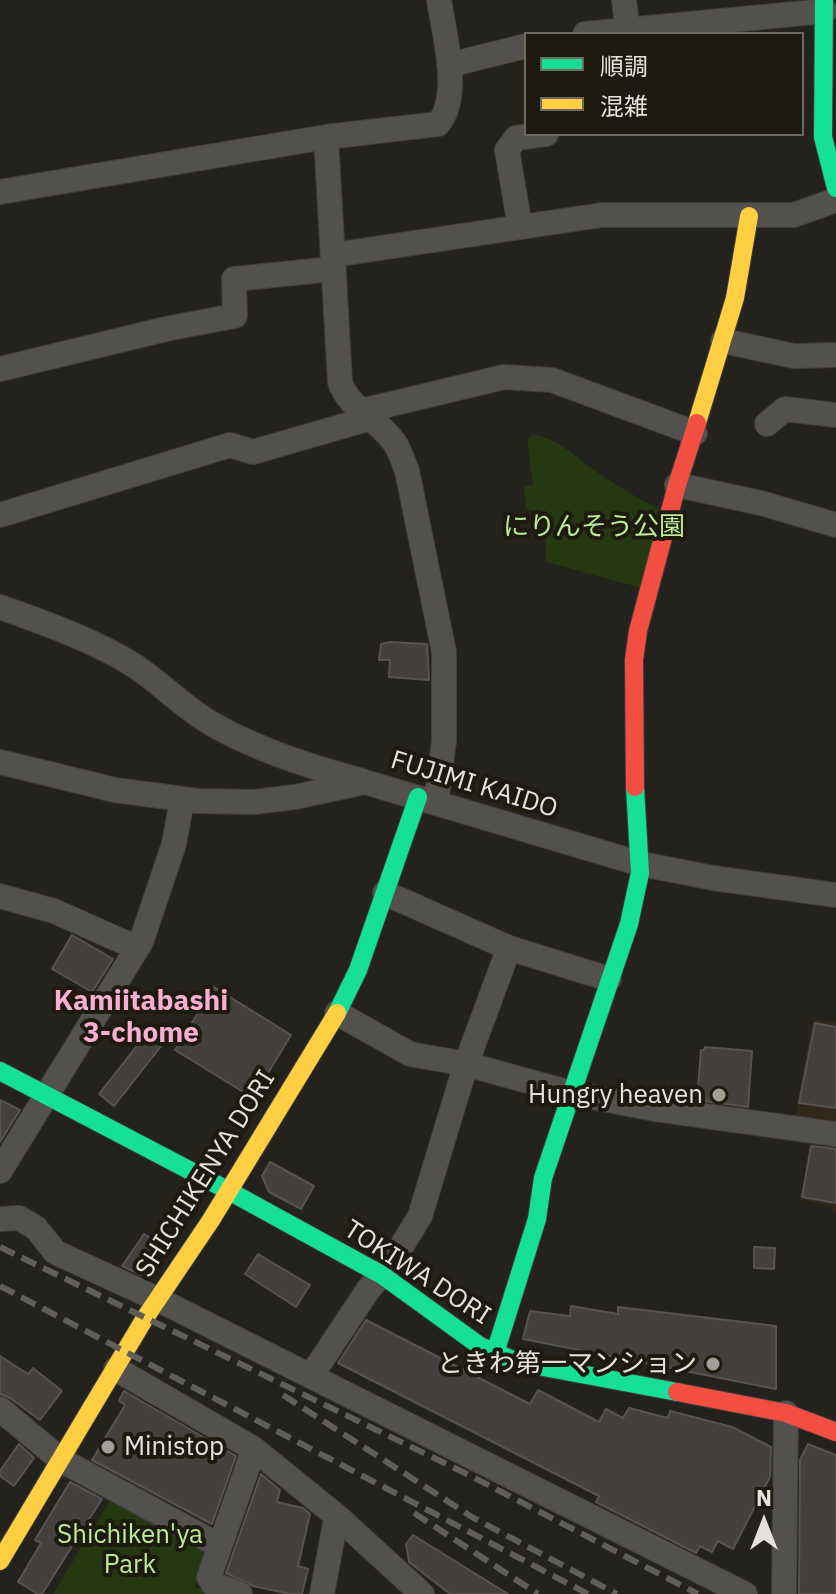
<!DOCTYPE html>
<meta charset="utf-8">
<style>
body{margin:0}
#map{position:relative;width:836px;height:1594px;overflow:hidden;background:#24221c;font-family:"IBM Plex Sans","Noto Sans JP",sans-serif}
canvas{display:block}
.legend{position:absolute;left:524px;top:32px;width:280px;height:104px;box-sizing:border-box;background:#1e1a10;border:2px solid #6e6a61;margin:0;padding:10px 14px;list-style:none;font-size:24px;color:#e5e2db}
.legend li{display:flex;align-items:center;gap:16px;height:40px}
.legend b{width:40px;border:2px solid #6e6a61}
.north{position:absolute;left:724px;top:1482px;width:80px;height:80px;-webkit-text-stroke:6px #1e1a10;paint-order:stroke;rotate:0deg;font-size:22px;font-weight:700;line-height:32px;text-align:center;color:#e5e2db}
.north::after{content:'';display:block;margin:auto;width:28px;height:36px;background:#e5e2db;clip-path:polygon(50% 0,100% 100%,50% 72%,0 100%)}
</style>
<div id="map">
<canvas width="836" height="1594"></canvas>
<ul class="legend">
<li><b style="height:10px;background:#16e098"></b>順調</li>
<li><b style="height:10px;background:#ffcf43"></b>混雑</li>
</ul>
<div class="north">N</div>
</div>
<script>
const ctx = document.querySelector('canvas').getContext('2d');
ctx.lineJoin = 'round';
function fillPath(path, color) {
  ctx.fillStyle = color;
  ctx.fill(path, 'evenodd');
}
function strokePath(path, color, width, dash) {
  ctx.strokeStyle = color;
  ctx.lineWidth = width;
  ctx.lineCap = dash ? 'butt' : 'round';
  ctx.setLineDash(dash || []);
  ctx.stroke(path);
}
function write(font, color, halo, rows, align = 'center') {
  ctx.font = font + ' "IBM Plex Sans","Noto Sans JP",sans-serif';
  ctx.lineWidth = 8;
  ctx.setLineDash([]);
  ctx.textBaseline = 'middle';
  ctx.strokeStyle = halo;
  ctx.fillStyle = color;
  for (const [text, x, y, turn = 0] of rows) {
    ctx.save();
    ctx.translate(x, y);
    ctx.rotate((+turn || 0) * Math.PI / 180);
    ctx.textAlign = isNaN(turn) ? turn : align;
    if (halo) ctx.strokeText(text, 0, 0);
    ctx.fillText(text, 0, 0);
    ctx.restore();
  }
}
const built = new Path2D(`
 M812,1019L836,1022V1213L832,1212V1206L801,1200L814,1122L795,1118Z`);
const green = new Path2D(`
 M532,435C558,437 576,458 597,472C617,487 640,498 662,511L642,588L546,562V511L526,509L524,487L533,485L527,439Z
 M114,1494L216,1547L195,1587L216,1594H53Z`);
const building = new Path2D(`
 M390,642L427,644L429,680L389,677L390,660H379L381,644Z
 M72,935L113,959L92,992L52,969Z
 M214,987L291,1035L253,1098L175,1050Z
 M815,1023L836,1027V1108L799,1103Z
 M147,1033L162,1045L114,1106L99,1094Z
 M705,1047L752,1051L748,1107L697,1100L701,1050H704Z
 M0,1100L20,1110L0,1142Z
 M811,1146L836,1149V1203L802,1197Z
 M270,1162L314,1186L301,1209L269,1192L262,1176Z
 M144,1234L162,1245L141,1275L122,1266Z
 M754,1247L775,1248L774,1269L754,1268Z
 M258,1254L310,1285L296,1307L245,1274Z
 M571,1306L618,1314V1307L776,1326V1389L523,1339L530,1311L570,1316Z
 M366,1320L530,1404L538,1390L599,1422L606,1409L623,1418L629,1408L668,1418L670,1411L732,1427L771,1447L770,1477L733,1549L718,1541L712,1552L700,1546L696,1553L596,1502L599,1496L338,1363Z
 M0,1356L28,1374L33,1368L62,1391L40,1420L10,1398L0,1394Z
 M124,1391L236,1456L212,1524L92,1460L125,1405L119,1401Z
 M19,1444L34,1458L14,1486L0,1476V1471Z
 M808,1444L836,1455V1594H799L800,1460Z
 M261,1474L280,1490L277,1502L303,1508L310,1514L298,1566L308,1569L302,1594H290L253,1586L226,1573Z
 M70,1482L102,1499L42,1594H38L18,1582L41,1543L35,1540Z
 M413,1535L508,1594H450L409,1562L406,1544Z`);
const street = new Path2D(`
 M624,0L628,34
 M585,34L825,11
 M449,65L526,46
 M326,137L340,382C348,408 378,419 394,442C400,450 403,461 407,471L444,652V741L436,803
 M0,192L326,137L438,124C462,96 444,34 439,0
 M520,227L507,150L516,138L546,134
 M333,255L602,215H794L836,200
 M723,341L794,356L836,355
 M0,369L170,328L235,316L234,279L333,269
 M362,411L504,377L552,380L695,433
 M767,424L785,409L836,415
 M677,485L761,503L836,525
 M0,515L230,445L253,452L371,418
 M0,607C45,623 94,640 135,666C162,684 185,709 214,725C260,751 311,767 363,781
 M0,762L115,790L198,801L254,802L295,797L365,782L641,864L713,878L836,895
 M385,893L509,948L609,979
 M0,896L54,911L137,948
 M337,1013L410,1054L466,1064L571,1093L655,1109L836,1134
 M0,1171L141,942L174,844L182,800
 M0,1219L19,1218L36,1228L55,1252L157,1299L745,1594
 M116,1369L254,1449L339,1518L422,1594
 M311,1376L368,1290L392,1262L420,1216L466,1064L509,948
 M0,1409L61,1460L220,1546
 M240,1594L213,1584L209,1577L254,1449
 M322,1594L335,1524L339,1518
 M784,1594L786,1413`);
const fast = new Path2D(`
 M824,0L823,137L836,188
 M337,1013L358,970L418,797
 M0,1071L229,1191L382,1275L480,1346L513,1360L538,1366L677,1392
 M495,1353L537,1219L543,1178L629,924L640,873L635,787`);
const slow = new Path2D(`
 M697,423L735,298L749,216
 M0,1561L145,1318L211,1220L337,1013`);
const jam = new Path2D(`
 M635,787L634,660L638,631L677,485L697,423
 M677,1392L786,1413L836,1432`);
const rail = new Path2D(`
 M0,1247L465,1473L698,1594
 M0,1286L588,1594
 M283,1395L472,1517L617,1594
 M414,1513L538,1594`);
const markers = [
 [719,1095,8,"#a19f98"],
 [713,1364,8,"#a19f98"],
 [108,1447,8,"#a19f98"]
];
const parkNames = [
 ["にりんそう公園",594,527],
 ["Shichiken'ya",130,1535],
 ["Park",130,1565]
];
const streetNames = [
 ["FUJIMI KAIDO",474,785,17],
 ["SHICHIKENYA DORI",206,1174,-58],
 ["TOKIWA DORI",417,1273,33]
];
const poiNames = [
 ["Hungry heaven",703,1095],
 ["ときわ第一マンション",697,1364],
 ["Ministop",124,1447,"left"]
];
const neighbourhoodNames = [
 ["Kamiitabashi",141,1002],
 ["3-chome",141,1034]
];
fillPath(built, '#30291a');
fillPath(green, '#263812');
fillPath(building, '#43403e');
strokePath(building, '#565452', 2);
strokePath(street, '#403e3a', 26);
strokePath(fast, '#403e3a', 20);
strokePath(slow, '#403e3a', 20);
strokePath(jam, '#403e3a', 20);
strokePath(street, '#53514d', 24);
strokePath(fast, '#16e098', 18);
strokePath(slow, '#ffcf43', 18);
strokePath(jam, '#f24e42', 18);
strokePath(rail, '#605e59', 6, [16, 8]);
for (const [x, y, r, color] of markers) {
  const dot = new Path2D();
  dot.arc(x, y, r, 0, 2 * Math.PI);
  ctx.fillStyle = color;
  ctx.fill(dot);
  strokePath(dot, '#1e1a10', 3);
}
write('26px', '#bdeb95', '#1e1a10', parkNames);
write('26px', '#e5e2db', '#1e1a10', streetNames);
write('26px', '#e5e2db', '#1e1a10', poiNames, 'right');
write('bold 28px', '#f9aed3', '#1e1a10', neighbourhoodNames);
</script>
